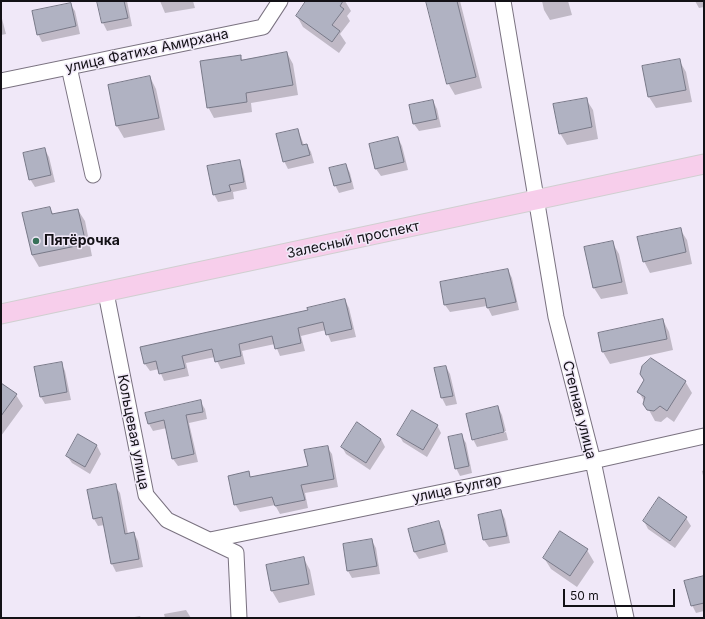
<!DOCTYPE html>
<meta charset="utf-8">
<style>
body{margin:0}
#map{position:relative;width:705px;height:619px;overflow:hidden;background:#f0e8f8;font-family:Inter,sans-serif}
canvas{display:block}
.frame{position:absolute;inset:0;border:2px solid #131116;pointer-events:none}
.scale{position:absolute;left:563px;top:589px;width:112px;height:18px;box-sizing:border-box;border:2px solid #131116;border-top:0;padding-left:5px;font-size:12px;line-height:14px;white-space:nowrap;color:#131116;-webkit-text-stroke:3px #f0e8f8;paint-order:stroke}
</style>
<div id="map">
<canvas width="705" height="619"></canvas>
<div class="frame"></div>
<div class="scale">50 m</div>
</div>
<script>
const ctx = document.querySelector('canvas').getContext('2d');
ctx.lineJoin = 'round';
function fillPath(path, color) {
  ctx.fillStyle = color;
  ctx.fill(path, 'evenodd');
}
function strokePath(path, color, width, dash) {
  ctx.strokeStyle = color;
  ctx.lineWidth = width;
  ctx.lineCap = dash ? 'butt' : 'round';
  ctx.setLineDash(dash || []);
  ctx.stroke(path);
}
function write(font, color, halo, rows, align = 'center') {
  ctx.font = font + ' Inter,sans-serif';
  ctx.lineWidth = 3;
  ctx.setLineDash([]);
  ctx.textBaseline = 'middle';
  ctx.strokeStyle = halo;
  ctx.fillStyle = color;
  for (const [text, x, y, turn = 0] of rows) {
    ctx.save();
    ctx.translate(x, y);
    ctx.rotate((+turn || 0) * Math.PI / 180);
    ctx.textAlign = isNaN(turn) ? turn : align;
    if (halo) ctx.strokeText(text, 0, 0);
    ctx.fillText(text, 0, 0);
    ctx.restore();
  }
}
const shadow = new Path2D(`
 M98,1H127L132,26L107,31L103,23Z
 M160,1H193L195,8L165,13Z
 M307,1H345L351,11L347,16L350,21L340,34L346,43L339,53L303,27L297,16Z
 M427,1H460L482,88L455,95L448,83Z
 M542,1H568L572,15L550,20L544,10Z
 M695,1H704V7L699,8Z
 M70,4L75,11L80,34L42,42L38,34Z
 M1,15L6,34L1,35Z
 M287,53L293,64L298,95L251,103L252,112L214,118L208,107L240,56L243,61Z
 M679,60L686,72L692,102L656,108L649,97Z
 M150,77L156,89L165,130L124,138L117,126L109,85Z
 M586,99L593,110L598,139L567,145L560,133Z
 M433,101L437,109L441,127L419,131L414,124L410,106Z
 M298,130L304,145H307L311,152L314,163L288,169L284,161Z
 M398,138L402,146L408,170L381,176L376,169L371,145Z
 M45,150L49,157L55,182L35,187L30,179Z
 M239,161L243,169L247,189L233,192L234,199L218,202L214,194Z
 M346,165L350,173L354,189L339,193L335,185Z
 M49,208L54,215L78,210L85,221L92,256L39,267L32,255L23,213Z
 M680,229L687,240L692,264L650,273L644,261Z
 M612,242L619,254L628,294L601,299L594,288L586,248Z
 M508,270L512,278L519,310L492,316L487,306L450,312L445,305Z
 M345,300L349,308L356,337L331,342L326,330L301,336L305,351L280,356L275,344L242,351L245,364L221,369L215,357L186,363L189,376L164,381L159,369L150,371L145,364Z
 M663,320L669,332L673,350L610,364L603,352L599,334Z
 M61,363L65,371L71,400L45,404L41,397Z
 M446,367L450,374L457,404L446,406L442,398L436,369Z
 M645,381H685L692,393L674,422L667,417L661,422L655,421L639,392Z
 M1,384L16,395L23,406L1,436Z
 M200,401L205,409L207,419L189,423L198,462L178,466L173,459L167,428L153,431L149,424Z
 M498,407L502,415L506,431L474,438V440L506,432L508,440L477,447L473,439L467,415Z
 M437,425L441,433L427,457L403,442L399,435Z
 M461,435L466,443L472,473L460,476L456,468Z
 M78,436L97,446L101,454L90,474L72,463L67,456Z
 M381,439L385,447L370,470L346,454L342,447Z
 M327,447L332,454L338,487L305,493L308,508L280,514L275,505L240,512L235,504L248,473L251,478L309,467Z
 M704,470V480L702,471Z
 M115,486L120,493L128,534L134,533L138,541L143,567L116,572L112,564L105,525L98,526L94,519Z
 M501,511L505,519L510,543L489,547L484,540Z
 M686,518L691,526L675,548L648,529L644,521Z
 M438,522L443,530L448,552L419,559L414,551Z
 M372,541L376,548L380,574L352,578L348,571Z
 M587,550L594,562L577,587L551,569L544,558Z
 M304,559L310,570L315,595L279,603L272,591L267,566Z
 M704,577V611L696,613L692,605Z
 M186,610L191,618H165L164,614Z
 M140,616L141,618H129Z`);
const building = new Path2D(`
 M97,1H124L128,18L102,23Z
 M306,1H343L340,6L344,9L332,25L340,31L332,42L296,16Z
 M426,1H457L476,77L447,84Z
 M71,3L76,26L37,35L32,11Z
 M287,52L293,85L246,93L247,102L207,108L200,61L241,55V60Z
 M680,59L686,90L648,97L642,66Z
 M150,76L159,118L116,126L108,85Z
 M587,98L592,127L559,134L553,104Z
 M433,100L437,119L413,124L409,105Z
 M298,129L302,145L307,144L310,155L283,162L276,134Z
 M398,137L404,162L375,169L369,144Z
 M45,148L51,175L29,180L23,153Z
 M240,160L244,182L229,185L231,191L213,195L207,166Z
 M346,164L351,182L334,186L329,168Z
 M50,207L52,214L78,209L86,244L32,255L22,213Z
 M681,228L686,252L643,262L637,237Z
 M613,241L622,282L593,288L584,247Z
 M508,269L516,302L487,308L485,298L444,305L440,282Z
 M345,299L352,329L326,335L323,322L298,328L301,343L275,349L272,336L239,344L241,356L215,362L212,349L182,356L185,368L159,374L156,361L144,364L140,347L308,310L307,308Z
 M663,319L667,339L602,352L598,333Z
 M651,358L686,381L667,411L660,406L654,411L647,410L643,404L645,397L637,392L644,380L640,374L642,366Z
 M62,362L67,392L40,397L34,367Z
 M446,366L453,396L441,398L434,368Z
 M1,383L17,394L1,416Z
 M201,400L203,412L186,415L194,454L172,459L164,420L148,424L145,413Z
 M498,406L504,432L472,440L466,414Z
 M412,410L438,425L423,450L397,435Z
 M357,422L381,439L366,463L341,447Z
 M78,434L97,445L85,467L66,456Z
 M462,434L469,466L455,469L448,437Z
 M328,446L334,479L301,485L305,500L275,506L272,497L234,505L228,476L249,471L250,477L308,466L304,450Z
 M116,484L125,534L134,532L139,559L111,564L102,517L93,519L87,490Z
 M659,497L687,517L670,541L643,521Z
 M501,510L507,536L483,540L478,515Z
 M439,521L445,544L414,552L408,529Z
 M560,531L588,549L570,576L543,558Z
 M372,539L377,566L347,571L343,544Z
 M304,557L309,584L271,591L266,565Z
 M704,576V603L691,606L684,581Z`);
const minor = new Path2D(`
 M503,1L556,317L593,461L626,618
 M69,67L93,175
 M1,81L263,27L280,1
 M106,293L146,495L167,520L236,553L239,618
 M210,540L593,461L704,436`);
const major = new Path2D(`
 M1,314L704,164`);
const markers = [
 [36,241,4,"#367058"]
];
const streetNames = [
 ["улица Фатиха Амирхана",147,51,-12],
 ["Залесный проспект",353,240,-12],
 ["Степная улица",579,410,76],
 ["Кольцевая улица",133,432,79],
 ["улица Булгар",457,489,-12]
];
const poiNames = [
 ["Пятёрочка",44,241]
];
fillPath(shadow, '#0003');
fillPath(building, '#b0b2c2');
strokePath(building, '#787988', 1);
strokePath(minor, '#7a7280', 17);
strokePath(major, '#d0cfd0', 21);
strokePath(minor, '#fff', 15);
strokePath(major, '#f7ceeb', 19);
for (const [x, y, r, color] of markers) {
  const dot = new Path2D();
  dot.arc(x, y, r, 0, 2 * Math.PI);
  ctx.fillStyle = color;
  ctx.fill(dot);
  strokePath(dot, '#f0e8f8', 1.5);
}
write('14px', '#131116', '#f0e8f8', streetNames);
write('bold 14px', '#131116', '#f0e8f8', poiNames, 'left');
</script>
